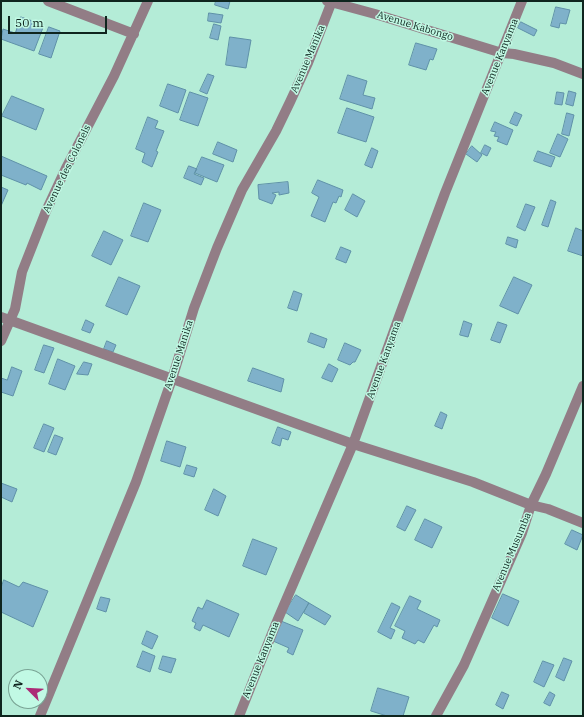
<!DOCTYPE html>
<style>
body{margin:0}
#map{position:relative;width:584px;height:717px;overflow:hidden;background:#b4ecd7;font-family:"IBM Plex Serif",serif}
canvas{display:block}
.frame{position:absolute;inset:0;border:2px solid #0f251e;pointer-events:none}
.north{position:absolute;left:8px;top:669px;width:40px;height:40px;box-sizing:border-box;background:#c1f9e4;border:1px solid #7aa495;border-radius:50%;rotate:294deg;font-size:11px;font-weight:700;line-height:16px;text-align:center;color:#0f251e}
.north::after{content:'';display:block;margin:auto;width:14px;height:18px;background:#ac2a76;clip-path:polygon(50% 0,100% 100%,50% 72%,0 100%)}
.scale{position:absolute;left:8px;top:16px;width:99px;height:18px;box-sizing:border-box;border:2px solid #0f251e;border-top:0;padding-left:5px;font-size:12px;line-height:14px;white-space:nowrap;color:#0f251e;-webkit-text-stroke:3px #c1f9e4;paint-order:stroke}
</style>
<div id="map">
<canvas width="584" height="717"></canvas>
<div class="frame"></div>
<div class="north">N</div>
<div class="scale">50 m</div>
</div>
<script>
const ctx = document.querySelector('canvas').getContext('2d');
ctx.lineJoin = 'round';
function fillPath(path, color) {
  ctx.fillStyle = color;
  ctx.fill(path, 'evenodd');
}
function strokePath(path, color, width, dash) {
  ctx.strokeStyle = color;
  ctx.lineWidth = width;
  ctx.lineCap = dash ? 'butt' : 'round';
  ctx.setLineDash(dash || []);
  ctx.stroke(path);
}
function write(font, color, halo, rows, align = 'center') {
  ctx.font = font + ' "IBM Plex Serif",serif';
  ctx.lineWidth = 3;
  ctx.setLineDash([]);
  ctx.textBaseline = 'middle';
  ctx.strokeStyle = halo;
  ctx.fillStyle = color;
  for (const [text, x, y, turn = 0] of rows) {
    ctx.save();
    ctx.translate(x, y);
    ctx.rotate((+turn || 0) * Math.PI / 180);
    ctx.textAlign = isNaN(turn) ? turn : align;
    if (halo) ctx.strokeText(text, 0, 0);
    ctx.fillText(text, 0, 0);
    ctx.restore();
  }
}
const building = new Path2D(`
 M216,1H230L228,9L215,5Z
 M556,7L570,10L566,24L560,23L559,28L551,26Z
 M209,13L223,15L221,23L208,21Z
 M21,17L44,25L34,51L1,39L3,29L15,33Z
 M521,22L537,30L534,36L518,28Z
 M214,24L221,26L218,40L210,38Z
 M49,27L60,31L51,58L39,54Z
 M230,37L251,40L246,68L226,65Z
 M416,43L437,49L433,60L430,59L426,70L409,65Z
 M208,74L214,76L207,94L200,91Z
 M348,75L367,81L363,95L375,98L372,109L340,99Z
 M168,84L186,90L178,113L160,106Z
 M569,91L576,93L573,106L566,104Z
 M190,92L208,98L198,126L180,120Z
 M557,92L564,93L562,105L555,104Z
 M12,96L44,109L36,130L2,116Z
 M347,108L374,117L366,142L338,133Z
 M515,112L522,115L517,126L510,123Z
 M567,113L574,115L569,136L562,134Z
 M148,117L158,121L155,128L164,131L156,151L158,152L152,167L142,162L145,153L136,149Z
 M495,122L513,130L507,145L497,141L499,137L494,136L496,132L491,131Z
 M558,134L568,139L560,157L550,153Z
 M218,142L237,150L233,162L213,154Z
 M485,145L491,148L487,156L481,153Z
 M472,146L482,155L477,162L466,154Z
 M372,148L378,151L372,168L365,165Z
 M538,151L555,157L551,167L534,161Z
 M1,156L47,176L41,190L27,183L26,185L1,175Z
 M202,157L224,165L217,182L195,173Z
 M189,166L197,169L194,174L204,178L201,185L184,178Z
 M318,180L343,190L341,197L339,196L336,203L333,202L325,222L311,216L319,197L312,193Z
 M288,182L289,193L279,195V192L272,193L276,195L272,204L259,199L258,185Z
 M1,187L8,190L1,206Z
 M353,194L365,201L357,217L345,210Z
 M551,200L556,202L548,227L542,225Z
 M144,203L161,210L148,242L131,236Z
 M526,204L535,207L525,231L517,227Z
 M576,228L583,231V256L568,251Z
 M104,231L123,240L111,265L92,256Z
 M508,237L518,240L516,248L506,244Z
 M341,247L351,251L346,263L336,259Z
 M119,277L140,286L127,315L106,306Z
 M514,277L532,285L518,314L500,306Z
 M294,291L302,294L297,311L288,308Z
 M86,320L94,324L90,333L82,330Z
 M464,321L472,324L468,337L460,335Z
 M498,322L507,325L500,343L491,340Z
 M311,333L327,339L324,348L308,342Z
 M107,341L116,345L113,352L104,349Z
 M345,343L361,350L355,362H353L350,365L338,360Z
 M44,345L54,348L44,373L35,370Z
 M58,359L75,366L65,390L49,384Z
 M84,362L92,364L88,375L77,374Z
 M329,364L338,369L332,382L322,378Z
 M12,367L22,371L13,396L1,392V378L7,380Z
 M253,368L284,379L281,392L248,381Z
 M441,412L447,415L442,429L435,426Z
 M44,424L54,428L44,452L34,448Z
 M278,427L291,432L288,440L282,438L280,446L272,443Z
 M55,435L63,438L56,455L48,452Z
 M167,441L186,447L180,467L161,461Z
 M187,465L197,468L194,477L184,474Z
 M1,483L17,489L12,502L1,497Z
 M214,489L226,496L218,516L205,510Z
 M407,506L416,510L405,531L397,527Z
 M425,519L442,527L432,548L415,540Z
 M572,530L583,535L577,550L565,544Z
 M253,539L277,548L266,575L243,566Z
 M4,580L19,587L23,582L48,591L33,627L1,612V588Z
 M503,594L519,601L508,626L492,618Z
 M296,595L309,603L298,621L285,612Z
 M410,596L421,601L417,609L440,620L437,627L434,625L424,643L418,640L415,644L402,638L405,631L395,626Z
 M101,597L110,599L106,612L97,609Z
 M207,600L239,614L229,637L203,625L200,631L194,628L196,623L192,621L198,607L202,609Z
 M309,603L331,616L325,625L304,613Z
 M392,603L400,607L390,628L395,630L391,639L378,632Z
 M281,621L303,630L293,655L287,652L289,648L273,641Z
 M147,631L158,636L152,649L142,644Z
 M143,651L155,656L150,672L137,667Z
 M163,656L176,659L171,673L159,669Z
 M564,658L572,661L564,681L556,677Z
 M543,661L554,665L544,687L534,682Z
 M378,688L409,697L403,716H387L371,711Z
 M502,692L509,695L503,709L496,705Z
 M550,692L555,695L550,706L544,703Z`);
const minor = new Path2D(`
 M48,1L134,34
 M327,1L375,14L502,53L514,54L554,63L583,74
 M1,317L353,444L473,482L531,505L548,509L583,523
 M1,341L15,309L22,272L46,211L66,168L114,76L148,1
 M40,716L136,482L172,379L194,308L217,248L242,190L276,131L290,102L308,63L332,1
 M239,716L275,626L353,444L400,314L445,193L522,1
 M436,716L464,665L522,533L531,505L546,474L583,386`);
const streetNames = [
 ["Avenue Kabongo",415,26,17],
 ["Avenue Kanyama",500,57,-68],
 ["Avenue Manika",308,59,-67],
 ["Avenue des Colonels",67,169,-64],
 ["Avenue Manika",179,355,-72],
 ["Avenue Kanyama",384,360,-70],
 ["Avenue Musumba",512,552,-67],
 ["Avenue Kanyama",261,660,-68]
];
fillPath(building, '#7fb1ca');
strokePath(building, '#5f91a8', 1);
strokePath(minor, '#927d86', 10);
write('10px', '#0f251e', '#c1f9e4', streetNames);
</script>
